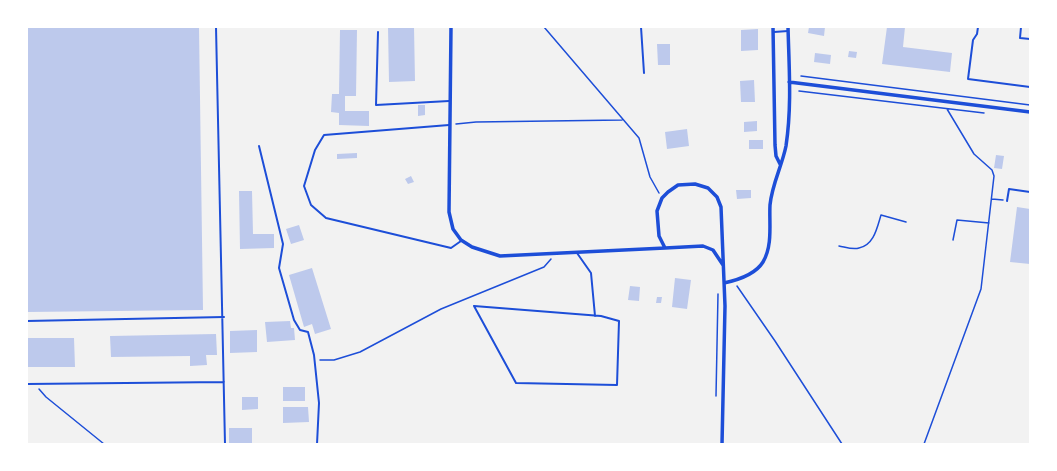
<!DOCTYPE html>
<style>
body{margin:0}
#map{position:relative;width:1057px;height:471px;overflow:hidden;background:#f2f2f2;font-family:"PT Sans",sans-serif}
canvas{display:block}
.frame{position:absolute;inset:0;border:28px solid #fff;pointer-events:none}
</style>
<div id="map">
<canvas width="1057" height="471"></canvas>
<div class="frame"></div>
</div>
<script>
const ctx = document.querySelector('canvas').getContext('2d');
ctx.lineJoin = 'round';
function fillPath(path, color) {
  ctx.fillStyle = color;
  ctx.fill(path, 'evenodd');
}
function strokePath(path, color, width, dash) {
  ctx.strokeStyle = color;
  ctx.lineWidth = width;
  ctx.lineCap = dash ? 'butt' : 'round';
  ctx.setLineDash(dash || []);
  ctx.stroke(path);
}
const building = new Path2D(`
 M27,27H199L203,310L27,312Z
 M388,27H414L415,81L389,82Z
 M809,27H825L824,36L808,33Z
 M887,27H905L903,47L952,53L950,72L882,64Z
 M758,29V50L741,51V30Z
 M340,30H357L356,96H345V111H369V126L339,125V113L331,112L332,94H339Z
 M657,44H670V65H658Z
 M849,51L857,52L856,58L848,57Z
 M815,53L831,55L830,64L814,62Z
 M754,80L755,102H741L740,81Z
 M418,105H425V115L418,116Z
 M757,121V131L744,132V122Z
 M687,129L689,146L667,149L665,132Z
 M749,140H763V149H749Z
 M357,153V158L337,159V154Z
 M996,155L1004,156L1002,169L994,168Z
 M411,176L414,182L408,184L405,179Z
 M736,190H751V198L737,199Z
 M239,191H252L253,234H274V248L240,249Z
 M1017,207L1030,209L1029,251H1030V264L1010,262Z
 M299,225L304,240L291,244L286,229Z
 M312,268L331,329L315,334L312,324L304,327L289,275Z
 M675,278L691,280L687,309L672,307Z
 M630,286L640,287L639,301L628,300Z
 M657,297H662L661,303H656Z
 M290,321L291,328H294L295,340L267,342L265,322Z
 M257,330V352L230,353V331Z
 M216,334L217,355H206L207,365L190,366V356L111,357L110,336Z
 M27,338H74L75,367H27Z
 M283,387H305V401H283Z
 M242,397H258V409L242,410Z
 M283,407H308L309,422L283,423Z
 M229,428H252V444H229Z`);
const path = new Path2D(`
 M544,27L639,138L650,177L659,193
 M801,76L1030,105
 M799,91L984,113
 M456,124L476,122L622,120
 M992,199L1003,200
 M953,240L957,220L989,223
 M839,246C845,247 853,250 859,248C874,245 877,228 881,215L906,222
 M737,286L775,341L842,444
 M320,360H334L360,352L441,309L544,267L551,259
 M39,389L46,397L104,444
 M716,396L718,294
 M924,444L981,289L994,176L992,170L974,154L947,109`);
const service = new Path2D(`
 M216,27L225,444
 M641,27L644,73
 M978,27L977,34L973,40L968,79L1030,87
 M1021,27L1020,38L1030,39
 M378,32L376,105L449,101
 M774,32L788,31
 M449,125L324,135L315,150L304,186L311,205L326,218L451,248L461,241
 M259,146L283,244L279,268L294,320L300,330L308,332L314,355L319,403L317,444
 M1007,201L1009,189L1030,192
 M577,253L591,273L595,316
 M474,306L601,316L619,321L617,385L516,383Z
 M27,321L224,317
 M27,384L224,382`);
const minor = new Path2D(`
 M451,27L449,212L453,229L461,240L472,247L500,256L665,248
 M773,27L775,145L776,156L780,164
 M789,82L1030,112
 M724,283C738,280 755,275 763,262C773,245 769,223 770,205C772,184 782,166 786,146C792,106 789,67 788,27
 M722,444L725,306L721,207L717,197L708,188L695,184L678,185L668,192L662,198L657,211L659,236L665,248L703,246L713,250L723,265`);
fillPath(building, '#bdc9ec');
strokePath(path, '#1d4ed8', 1.5);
strokePath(service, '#1d4ed8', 2);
strokePath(minor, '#1d4ed8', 3.5);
</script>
